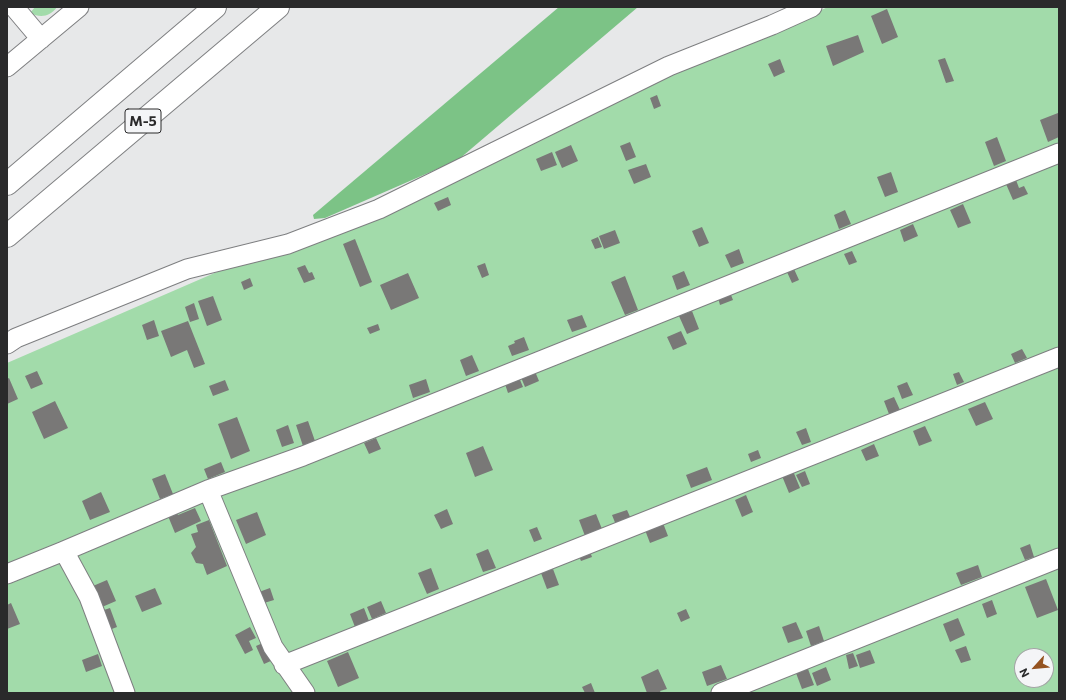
<!DOCTYPE html>
<meta charset="utf-8">
<style>
body{margin:0}
#map{position:relative;width:1066px;height:700px;overflow:hidden;background:#e7e8e9;font-family:Commissioner,sans-serif}
canvas{display:block}
.frame{position:absolute;inset:0;border:8px solid #2a2a2b;pointer-events:none}
.north{position:absolute;left:1014px;top:648px;width:40px;height:40px;box-sizing:border-box;background:#f4f5f7;border:1px solid #a3a4a5;border-radius:50%;rotate:243deg;font-size:11px;font-weight:700;line-height:16px;text-align:center;color:#2a2a2b}
.north::after{content:'';display:block;margin:auto;width:14px;height:18px;background:#955320;clip-path:polygon(50% 0,100% 100%,50% 72%,0 100%)}
</style>
<div id="map">
<canvas width="1066" height="700"></canvas>
<div class="frame"></div>
<div class="north">N</div>
</div>
<script>
const ctx = document.querySelector('canvas').getContext('2d');
ctx.lineJoin = 'round';
function fillPath(path, color) {
  ctx.fillStyle = color;
  ctx.fill(path, 'evenodd');
}
function strokePath(path, color, width, dash) {
  ctx.strokeStyle = color;
  ctx.lineWidth = width;
  ctx.lineCap = dash ? 'butt' : 'round';
  ctx.setLineDash(dash || []);
  ctx.stroke(path);
}
function write(font, color, halo, rows, align = 'center') {
  ctx.font = font + ' Commissioner,sans-serif';
  ctx.lineWidth = 3;
  ctx.setLineDash([]);
  ctx.textBaseline = 'middle';
  ctx.strokeStyle = halo;
  ctx.fillStyle = color;
  for (const [text, x, y, turn = 0] of rows) {
    ctx.save();
    ctx.translate(x, y);
    ctx.rotate((+turn || 0) * Math.PI / 180);
    ctx.textAlign = isNaN(turn) ? turn : align;
    if (halo) ctx.strokeText(text, 0, 0);
    ctx.fillText(text, 0, 0);
    ctx.restore();
  }
}
const green = new Path2D(`
 M35,7H57C50,17 40,18 30,13Z
 M828,7H1059V693H7V363ZM1022,656H1046V680H1022Z`);
const forest = new Path2D(`
 M559,7H638L458,160L325,218L314,219L313,215Z`);
const building = new Path2D(`
 M887,9L898,37L882,44L871,16Z
 M858,35L864,52L833,66L826,46Z
 M945,58L954,81L946,83L938,60Z
 M780,59L785,72L774,77L768,64Z
 M657,95L661,106L654,109L650,98Z
 M1058,113L1059,137L1048,142L1040,120Z
 M997,137L1006,161L994,166L985,142Z
 M630,142L636,157L626,161L620,146Z
 M571,145L578,161L562,168L555,152Z
 M552,152L557,165L541,171L536,159Z
 M646,164L651,177L634,184L628,170Z
 M891,172L898,192L885,197L877,177Z
 M1016,180L1019,188L1024,186L1028,194L1013,200L1006,184Z
 M448,197L451,205L438,211L434,203Z
 M963,204L971,223L958,228L950,210Z
 M845,210L851,224L839,229L834,215Z
 M913,224L918,236L904,242L900,230Z
 M702,227L709,243L699,247L692,231Z
 M615,230L620,243L604,249L599,236Z
 M598,237L602,247L595,249L591,240Z
 M355,239L372,282L360,287L343,244Z
 M739,249L744,263L731,268L725,255Z
 M852,251L857,262L849,265L844,254Z
 M485,263L489,275L482,278L477,266Z
 M305,265L309,273L312,272L315,279L304,283L297,268Z
 M794,269L799,280L792,283L787,272Z
 M684,271L690,285L677,290L672,276Z
 M408,273L419,298L391,310L380,285Z
 M625,276L638,310L625,315L611,282Z
 M250,278L253,286L244,290L241,282Z
 M729,290L733,300L720,305L717,294Z
 M213,296L222,320L207,326L198,301Z
 M194,303L199,319L190,322L185,307Z
 M692,311L699,329L687,334L679,316Z
 M582,315L587,327L572,332L567,320Z
 M154,320L159,336L147,340L142,325Z
 M188,321L205,364L194,368L187,350L171,357L161,331Z
 M378,324L380,330L370,334L367,328Z
 M681,331L687,344L673,350L667,337Z
 M524,337L529,350L512,356L508,346L515,343L514,341Z
 M1022,349L1027,358L1015,363L1011,354Z
 M472,355L479,371L466,376L460,360Z
 M534,369L539,381L525,387L520,375Z
 M37,371L43,384L31,389L25,376Z
 M959,372L964,382L957,385L953,374Z
 M518,375L523,387L508,393L504,381Z
 M9,378L18,399L7,404V379Z
 M426,379L430,392L413,398L409,385Z
 M225,380L229,390L213,396L209,386Z
 M907,382L913,395L902,399L897,386Z
 M894,397L900,410L889,414L884,401Z
 M55,401L68,428L44,439L32,412Z
 M985,402L993,419L976,426L968,409Z
 M237,417L250,451L231,459L218,424Z
 M308,421L315,441L303,446L296,425Z
 M288,425L294,443L282,447L276,430Z
 M925,426L932,441L919,446L913,431Z
 M806,428L811,442L802,445L796,432Z
 M376,438L381,449L369,454L364,443Z
 M874,444L879,456L866,461L861,450Z
 M483,446L493,470L475,477L466,453Z
 M758,450L761,458L751,462L748,454Z
 M221,462L225,472L208,479L204,469Z
 M707,467L712,480L691,488L686,475Z
 M793,471L800,488L789,493L782,476Z
 M805,471L810,484L802,487L796,475Z
 M165,474L173,494L160,499L152,479Z
 M101,492L110,512L90,520L82,501Z
 M746,495L753,512L742,517L735,500Z
 M195,508L201,521L175,533L168,516L177,513L178,515Z
 M447,509L453,524L441,529L434,515Z
 M627,510L631,519L616,525L612,515Z
 M257,512L266,535L246,544L236,520Z
 M596,514L602,529L585,536L579,520Z
 M209,520L227,566L207,575L203,564L196,563L191,553L196,547L191,534L198,532L196,525Z
 M663,523L668,536L650,543L645,530Z
 M537,527L542,539L534,542L529,530Z
 M1030,544L1034,557L1025,560L1020,548Z
 M488,549L496,568L483,572L476,554Z
 M589,549L592,557L581,561L578,554Z
 M978,565L982,577L961,585L956,573Z
 M431,568L439,589L427,594L418,573Z
 M553,569L559,585L547,589L541,573Z
 M1046,579L1058,610L1037,618L1025,587Z
 M107,580L116,601L102,607L93,586Z
 M155,588L162,604L142,612L135,596Z
 M270,588L274,600L264,603L259,592Z
 M992,600L997,614L987,618L982,604Z
 M381,601L386,613L372,619L367,607Z
 M11,603L20,624L7,629V605Z
 M110,608L117,627L109,630L101,611Z
 M364,608L369,621L355,627L350,614Z
 M686,609L690,618L681,622L677,613Z
 M958,618L965,635L950,642L943,624Z
 M796,622L803,638L788,643L782,627Z
 M819,626L824,641L811,646L806,631Z
 M250,627L256,638L249,641L253,650L245,654L235,635Z
 M265,642L273,660L264,664L256,646Z
 M966,646L971,660L961,663L955,650Z
 M870,650L875,663L860,668L856,655Z
 M348,652L359,678L338,687L327,661Z
 M853,653L858,666L849,669L846,655Z
 M98,654L102,666L86,672L82,660Z
 M721,665L727,679L707,686L702,672Z
 M826,667L831,680L817,686L812,673Z
 M658,669L667,689L660,691L661,693H647L641,677Z
 M808,669L814,685L802,689L796,673Z
 M591,683L595,693H585L582,687Z`);
const minor = new Path2D(`
 M14,7L41,39
 M7,67L79,7
 M7,344L16,338L187,269L288,244L379,209L669,66L772,25L812,7
 M208,490L273,647L305,693
 M64,551L208,490L303,456L1059,153
 M7,574L64,551L89,597L125,693
 M284,665L1059,357
 M721,693L1059,558`);
const highway = new Path2D(`
 M7,184L215,7
 M7,236L278,7`);
const shields = [
 [143,121,36]
];
const shieldNames = [
 ["М-5",143,121]
];
fillPath(green, '#a2dbaa');
fillPath(forest, '#7cc386');
fillPath(building, '#797877');
strokePath(minor, '#7e7f81', 21);
strokePath(highway, '#7e7f81', 24);
strokePath(minor, '#fff', 19);
strokePath(highway, '#fff', 22);
for (const [x, y, w] of shields) {
  const box = new Path2D();
  box.roundRect(x - w / 2, y - 12, w, 24, 3);
  ctx.fillStyle = '#f4f5f7';
  ctx.fill(box);
  strokePath(box, '#2a2a2b', 1);
}
write('bold 14px', '#2a2a2b', null, shieldNames);
</script>
